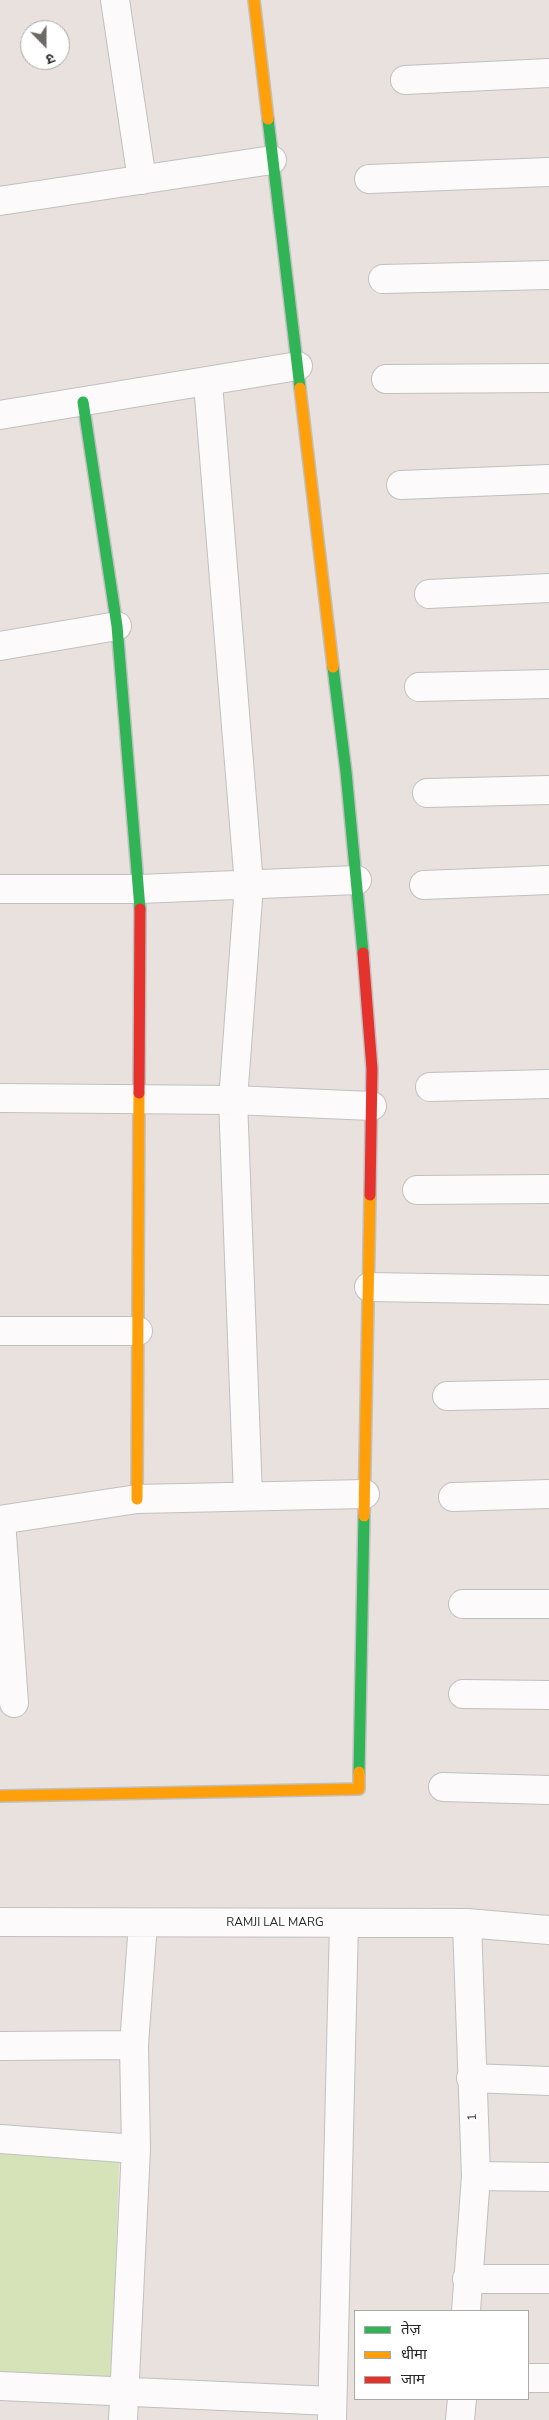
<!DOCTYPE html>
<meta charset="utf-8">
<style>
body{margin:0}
#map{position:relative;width:549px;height:2420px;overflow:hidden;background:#e8e1de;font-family:"Nunito Sans","Noto Sans Devanagari",sans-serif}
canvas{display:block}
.legend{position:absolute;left:354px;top:2310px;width:175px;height:90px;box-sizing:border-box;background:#fff;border:1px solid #a9a9a9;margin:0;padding:6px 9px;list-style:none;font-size:15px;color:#292929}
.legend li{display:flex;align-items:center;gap:10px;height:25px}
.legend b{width:25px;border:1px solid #a9a9a9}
.north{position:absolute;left:20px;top:20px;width:50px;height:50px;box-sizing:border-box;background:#fff;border:1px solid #a9a9a9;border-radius:50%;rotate:158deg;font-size:14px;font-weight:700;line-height:20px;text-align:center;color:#292929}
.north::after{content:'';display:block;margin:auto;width:18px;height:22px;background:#6c6968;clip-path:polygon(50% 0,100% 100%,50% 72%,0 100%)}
</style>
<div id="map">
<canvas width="549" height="2420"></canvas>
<ul class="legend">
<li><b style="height:6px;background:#30b455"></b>तेज़</li>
<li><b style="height:6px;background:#ff9f0a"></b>धीमा</li>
<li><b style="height:6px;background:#e5322d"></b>जाम</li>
</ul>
<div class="north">उ</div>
</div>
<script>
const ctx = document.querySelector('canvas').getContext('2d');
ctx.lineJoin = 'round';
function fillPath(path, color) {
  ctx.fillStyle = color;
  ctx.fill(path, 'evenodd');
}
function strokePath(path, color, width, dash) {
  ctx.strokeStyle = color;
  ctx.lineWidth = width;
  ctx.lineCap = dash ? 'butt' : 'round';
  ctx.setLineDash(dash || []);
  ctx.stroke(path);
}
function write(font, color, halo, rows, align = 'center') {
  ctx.font = font + ' "Nunito Sans",sans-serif';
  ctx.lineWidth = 4;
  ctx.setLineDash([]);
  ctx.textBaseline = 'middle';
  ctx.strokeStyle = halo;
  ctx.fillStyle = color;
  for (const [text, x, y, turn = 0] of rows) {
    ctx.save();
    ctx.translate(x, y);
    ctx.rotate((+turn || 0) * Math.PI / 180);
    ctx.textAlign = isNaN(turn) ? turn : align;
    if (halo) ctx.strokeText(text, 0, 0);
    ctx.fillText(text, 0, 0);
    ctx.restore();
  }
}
const green = new Path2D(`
 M0,2150L119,2153L112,2378L0,2374Z`);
const street = new Path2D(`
 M115,0L142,180
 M405,80L549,73
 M369,179L549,172
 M0,201L272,160
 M383,279L549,275
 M386,379L549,378
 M208,383L249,885L233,1100L248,1496
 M0,415L298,366
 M401,485L549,479
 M429,594L549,588
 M0,646L117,626
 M419,687L549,684
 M427,793L549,790
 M424,885L549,880
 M0,889H140L357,880
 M430,1087L549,1084
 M0,1098L233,1100L372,1106
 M417,1190L549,1189
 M369,1287L549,1290
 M0,1331H138
 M447,1396L549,1394
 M453,1497L549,1494
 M0,1520L137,1499L365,1494
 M1,1520L14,1703
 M463,1604H549
 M463,1694L549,1695
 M443,1787L549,1790
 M0,1922L467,1923L549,1930
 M0,2046L134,2045
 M471,2078L549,2081
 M0,2139L136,2149
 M476,2176L549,2177
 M467,2279H549
 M466,2311L476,2176L467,1923
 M528,2378H549
 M0,2386L332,2401
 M123,2420L136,2149L134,2045L143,1923
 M332,2420L344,1923
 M460,2420L462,2399`);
const fast = new Path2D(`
 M268,119L300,388
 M83,402L117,626L140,909
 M333,667L346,772L363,953
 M359,1772L364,1516`);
const slow = new Path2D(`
 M254,0L268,119
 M300,388L333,667
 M137,1499L139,1093
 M364,1516L370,1195
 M0,1796L359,1789V1772`);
const jam = new Path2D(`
 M363,953L372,1069L370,1195
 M139,1093L140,909`);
const streetNames = [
 ["RAMJI LAL MARG",275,1923],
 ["1",473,2117,-93]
];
fillPath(green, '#d6e2b8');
strokePath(street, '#c1c0c0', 30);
strokePath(fast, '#c1c0c0', 14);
strokePath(slow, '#c1c0c0', 14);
strokePath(jam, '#c1c0c0', 14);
strokePath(street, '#fcfafa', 28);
strokePath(fast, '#30b455', 11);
strokePath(slow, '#ff9f0a', 11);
strokePath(jam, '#e5322d', 11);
write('12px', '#292929', '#fff', streetNames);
</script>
